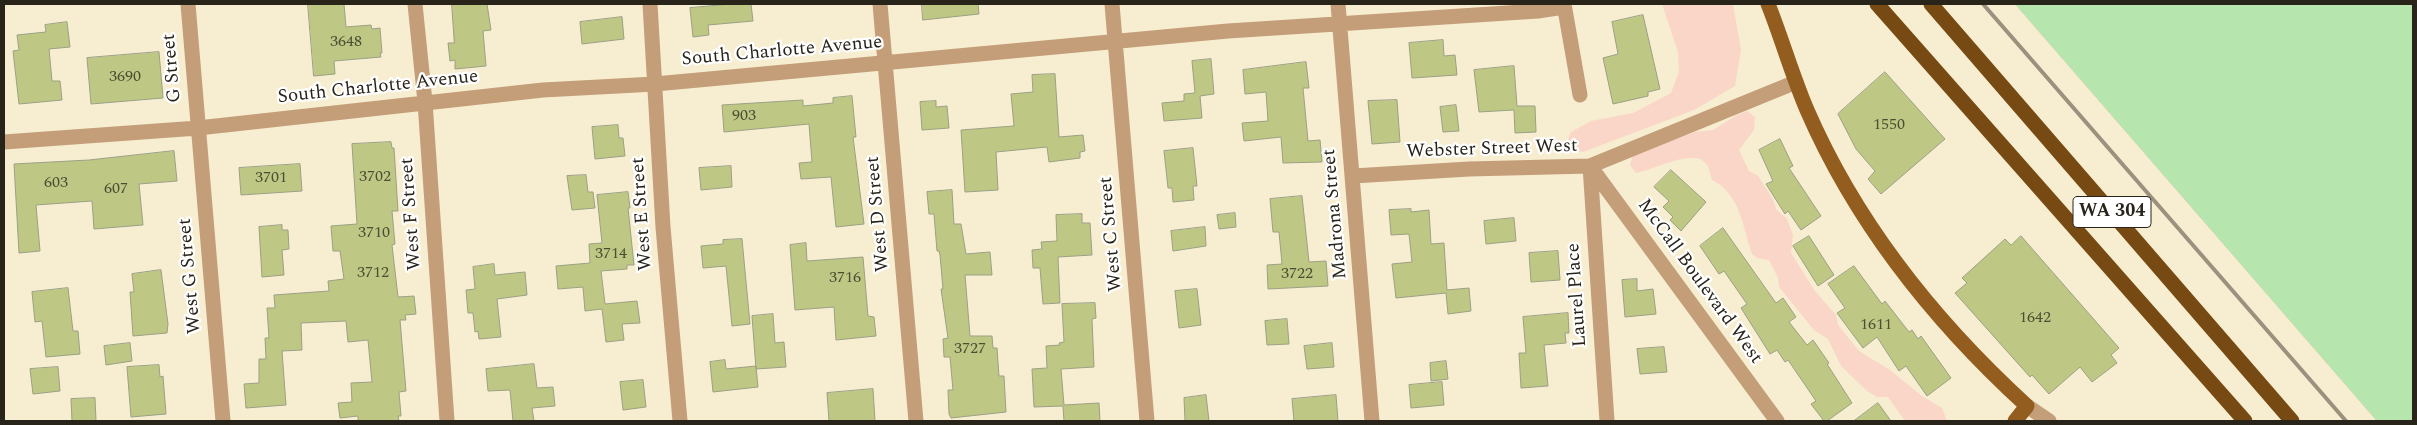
<!DOCTYPE html>
<style>
body{margin:0}
#map{position:relative;width:2417px;height:425px;overflow:hidden;background:#f7edd1;font-family:Spectral,serif}
canvas{display:block}
.frame{position:absolute;inset:0;border:5px solid #28241a;pointer-events:none}
</style>
<div id="map">
<canvas width="2417" height="425"></canvas>
<div class="frame"></div>
</div>
<script>
const ctx = document.querySelector('canvas').getContext('2d');
ctx.lineJoin = 'round';
function fillPath(path, color) {
  ctx.fillStyle = color;
  ctx.fill(path, 'evenodd');
}
function strokePath(path, color, width, dash) {
  ctx.strokeStyle = color;
  ctx.lineWidth = width;
  ctx.lineCap = dash ? 'butt' : 'round';
  ctx.setLineDash(dash || []);
  ctx.stroke(path);
}
function write(font, color, halo, rows, align = 'center') {
  ctx.font = font + ' Spectral,serif';
  ctx.lineWidth = 4.5;
  ctx.setLineDash([]);
  ctx.textBaseline = 'middle';
  ctx.strokeStyle = halo;
  ctx.fillStyle = color;
  for (const [text, x, y, turn = 0] of rows) {
    ctx.save();
    ctx.translate(x, y);
    ctx.rotate((+turn || 0) * Math.PI / 180);
    ctx.textAlign = isNaN(turn) ? turn : align;
    if (halo) ctx.strokeText(text, 0, 0);
    ctx.fillText(text, 0, 0);
    ctx.restore();
  }
}
const green = new Path2D(`
 M1662,4H1733L1741,50L1735,86L1694,110L1583,152L1564,150L1571,132L1591,121L1633,113L1671,93L1679,72L1678,52Z
 M1747,111L1755,117L1754,130L1739,150L1749,171L1758,176L1773,199L1776,209L1787,219L1793,235L1791,253L1815,291L1836,315L1838,325L1859,351L1890,370L1922,396L1942,408L1947,421H1905L1888,397H1877L1867,391L1841,366L1828,339L1814,330L1779,287L1778,278L1769,260L1757,258L1752,254C1743,228 1740,193 1712,180L1708,166L1701,159C1680,154 1658,168 1636,173L1630,165L1633,154L1695,132L1713,130L1735,116Z`);
const water = new Path2D(`
 M2015,4H2413V421H2377Z`);
const pier = new Path2D(`
 M2012,4H2015L2377,421H2374Z`);
const building = new Path2D(`
 M308,4H344L346,27L371,25L372,29L380,28L382,53H380L381,57L334,61L335,74L314,76Z
 M452,4H487L491,30L483,31L486,66L455,69V60L450,61L448,43H454Z
 M731,4H751L753,21L708,25L709,35L693,37L690,8Z
 M922,4H978L979,14L923,20Z
 M1643,15L1660,89L1648,92V96L1613,104L1603,58L1618,54L1612,22Z
 M622,17L624,39L582,44L580,22Z
 M67,22L70,47L49,49L52,81H60L62,100L19,104L13,51L19,50L17,35L46,32L45,25Z
 M1443,40L1444,56L1455,55L1457,75L1412,78L1409,43Z
 M159,52L163,98L91,104L87,58Z
 M1211,59L1214,94L1200,96L1202,118L1164,121L1162,103L1184,101V94L1195,93L1192,61Z
 M1306,62L1309,88H1303L1308,141L1320,140L1322,162L1283,163L1281,137L1244,141L1242,123L1268,121L1266,92L1245,94L1243,70Z
 M1514,66L1517,106H1535L1536,132L1515,133L1514,110L1479,112L1474,70Z
 M1885,72L1945,139L1881,194L1868,179L1875,171L1856,149L1838,114Z
 M1055,74L1059,137L1083,135L1085,151L1080,152V158L1049,162L1047,147L996,152L998,190L965,192L961,130L1014,126L1011,94L1033,92L1032,75Z
 M852,96L856,137H853L864,224L836,227L831,177L801,179L799,163L812,162L809,124L724,132L722,105L803,100V106L833,103V98Z
 M1397,100L1400,142L1372,144L1368,101Z
 M936,101V107L947,106L949,128L922,130L920,102Z
 M1456,105L1459,131L1443,132L1440,107Z
 M618,125L619,138H623L625,156L595,159L592,127Z
 M1780,139L1793,166L1789,168L1821,216L1801,230L1788,211L1785,214L1766,184L1773,181L1759,150Z
 M391,142L392,148H394L398,211H392L395,244L392,245L398,297L414,296L416,314L405,315L406,320H400L406,391L399,392L401,416H398L399,421H358V416L340,418L338,403L352,402L351,383L372,382L368,340L348,342L346,321L301,323L302,350L282,351L286,405L246,408L244,384L259,383V359H266L265,338H269L267,308H275L274,295L329,291L328,281L344,279L340,251H333L331,226L357,224L352,144Z
 M1193,148L1197,186H1193L1194,200L1173,202L1172,188H1168L1164,151Z
 M174,151L177,181L139,184L143,225L94,229L92,201L36,205L40,251L19,253L14,164L89,160Z
 M300,164L302,191L241,195L239,168Z
 M731,166L732,187L701,190L699,168Z
 M1671,170L1706,202L1681,231L1670,220L1673,217L1663,207L1669,201L1654,187Z
 M586,175L588,192H593L595,208L572,210L567,176Z
 M952,190L954,224H961L966,254L990,252L992,275H965L970,336H992L993,348H997L999,376H1004L1006,412L951,418L949,414L948,390H953L950,357H944L943,339L948,338L941,289H943L940,255L939,251H937L934,214H929L927,192Z
 M628,192L630,208H628L634,265H627V269L601,271L605,304L637,301L640,323L622,324L624,340L606,342L602,309L585,311L583,287L558,289L556,266L590,263L589,244L602,243L597,195Z
 M1302,196L1309,262L1326,261L1328,286L1268,289L1267,265L1282,264L1279,232H1273L1270,199Z
 M1411,209V212L1429,210L1431,244L1444,243L1447,290L1469,288L1471,311L1448,314L1446,293L1396,298L1392,264L1412,262L1409,234L1391,235L1389,210Z
 M1235,213L1236,227L1219,229L1217,215Z
 M1082,214V223H1090L1092,255L1058,257L1060,303L1043,304L1040,268H1033L1032,250L1042,249L1041,242L1057,241L1056,215Z
 M1514,218L1516,241L1486,244L1484,221Z
 M282,225V230H288L289,249L282,250L284,275L262,277L259,227Z
 M1205,227L1206,246L1173,251L1171,231Z
 M1723,228L1776,303L1783,298L1796,317L1789,322L1807,345L1813,340L1829,363L1827,364L1852,403L1827,421H1824L1811,404L1816,401L1788,360L1785,362L1777,350L1770,354L1741,308L1747,304L1724,271L1719,274L1700,246Z
 M1809,236L1834,275L1818,286L1793,246Z
 M2021,236L2119,348L2111,355L2117,363L2092,382L2080,367L2049,394L2032,375L2030,377L1955,293L1967,283L1962,278L2005,239L2011,245Z
 M742,239L750,324L732,326L726,266L703,268L701,246L723,244V240Z
 M806,243L807,261L863,257L868,316L874,317L876,336L836,340L834,307L795,310L790,245Z
 M1558,251L1560,280L1531,282L1529,253Z
 M494,264L495,275L525,272L527,295L497,299L501,337L479,339L478,331L475,332L473,313H468L466,290L475,289L473,267Z
 M1854,266L1882,304L1885,301L1909,332L1912,330L1918,339L1921,336L1951,378L1927,396L1906,366L1899,371L1877,337L1863,348L1837,313L1845,308L1828,284Z
 M161,270L168,324L167,333L133,336L130,292H134L132,274Z
 M1637,279V291L1653,289L1656,314L1625,317L1622,280Z
 M68,288L73,331H78L80,354L46,357L42,321L35,322L32,292Z
 M1197,289L1201,325L1179,328L1175,291Z
 M1095,303L1096,318L1092,319L1094,367L1061,369L1064,405L1099,403L1100,421H1064L1063,406L1034,407L1032,369L1047,368L1046,346L1060,345L1059,343L1064,342L1062,304Z
 M1568,313L1569,333H1565L1566,343L1544,345L1548,386L1521,388L1519,353H1526L1523,317Z
 M773,314L775,343L784,342L786,367L756,369L752,316Z
 M1287,319L1289,344L1267,345L1265,321Z
 M130,343L132,361L106,365L104,346Z
 M1332,343L1334,367L1307,369L1304,346Z
 M1664,347L1667,372L1640,374L1637,349Z
 M725,360L726,369L756,366L758,387L713,392L710,362Z
 M1446,361L1448,379L1431,381L1430,363Z
 M534,364L537,388L553,387L555,406L532,408L534,421H513L510,390L488,391L486,369Z
 M159,365L160,377L163,376L166,414L131,417L127,367Z
 M58,367L60,391L33,394L30,369Z
 M643,380L646,407L623,410L620,382Z
 M1442,382L1444,405L1411,408L1409,385Z
 M873,389L875,421H829L827,393Z
 M1206,395L1209,421H1185L1184,398Z
 M1336,395L1338,421H1294L1292,399Z
 M95,398L96,421H72L71,399Z
 M1878,403L1891,421H1854Z`);
const minor = new Path2D(`
 M188,4L223,421
 M415,4L425,102L447,421
 M650,4L663,227L680,421
 M880,4L916,421
 M1112,4L1147,421
 M1338,4L1372,421
 M1564,4L1580,95
 M4,142L198,128L543,90L655,84L1228,31L1538,11L1564,7
 M1590,166L1777,421
 M1590,166L1607,421
 M1353,176L1469,169L1590,166L1796,82
 M2027,406L2049,421`);
const major = new Path2D(`
 M1768,4C1782,39 1792,75 1807,110C1857,225 1935,322 2027,406L2015,421`);
const highway = new Path2D(`
 M1877,4L2245,421
 M1931,4L2292,421`);
const rail = new Path2D(`
 M1983,4L2346,421`);
const numberNames = [
 ["3648",346,43],
 ["3690",125,78],
 ["903",744,117],
 ["1550",1889,126],
 ["3702",375,178],
 ["3701",271,179],
 ["603",56,184],
 ["607",116,190],
 ["3710",374,234],
 ["3714",611,255],
 ["3712",373,274],
 ["3722",1297,275],
 ["3716",845,279],
 ["1642",2035,319],
 ["1611",1876,326],
 ["3727",970,350]
];
const shields = [
 [2112,212,78]
];
const shieldNames = [
 ["WA 304",2112,212]
];
const streetNames = [
 ["South Charlotte Avenue",782,52,-5],
 ["G Street",173,68,-95],
 ["South Charlotte Avenue",378,88,-6],
 ["Webster Street West",1492,150,-2],
 ["West F Street",412,214,-94],
 ["West E Street",643,214,-94],
 ["West D Street",879,214,-95],
 ["Madrona Street",1336,214,-95],
 ["West C Street",1112,234,-95],
 ["West G Street",191,276,-95],
 ["McCall Boulevard West",1699,282,54],
 ["Laurel Place",1578,295,-94]
];
fillPath(green, '#fad6c9');
fillPath(water, '#b6e5ad');
strokePath(water, '#8bab81', 1);
fillPath(pier, '#f7edd1');
fillPath(building, '#bec884');
strokePath(building, '#9ba085', 1);
strokePath(minor, '#c39e78', 15);
strokePath(major, '#925d1e', 15);
strokePath(highway, '#774a13', 15);
strokePath(rail, '#9a927e', 4);
write('16px', '#4e4d34', null, numberNames);
for (const [x, y, w] of shields) {
  const box = new Path2D();
  box.roundRect(x - w / 2, y - 15.5, w, 31, 4);
  ctx.fillStyle = '#fff';
  ctx.fill(box);
  strokePath(box, '#28241a', 1);
}
write('bold 18px', '#28241a', null, shieldNames);
write('19px', '#28241a', '#fff', streetNames);
</script>
